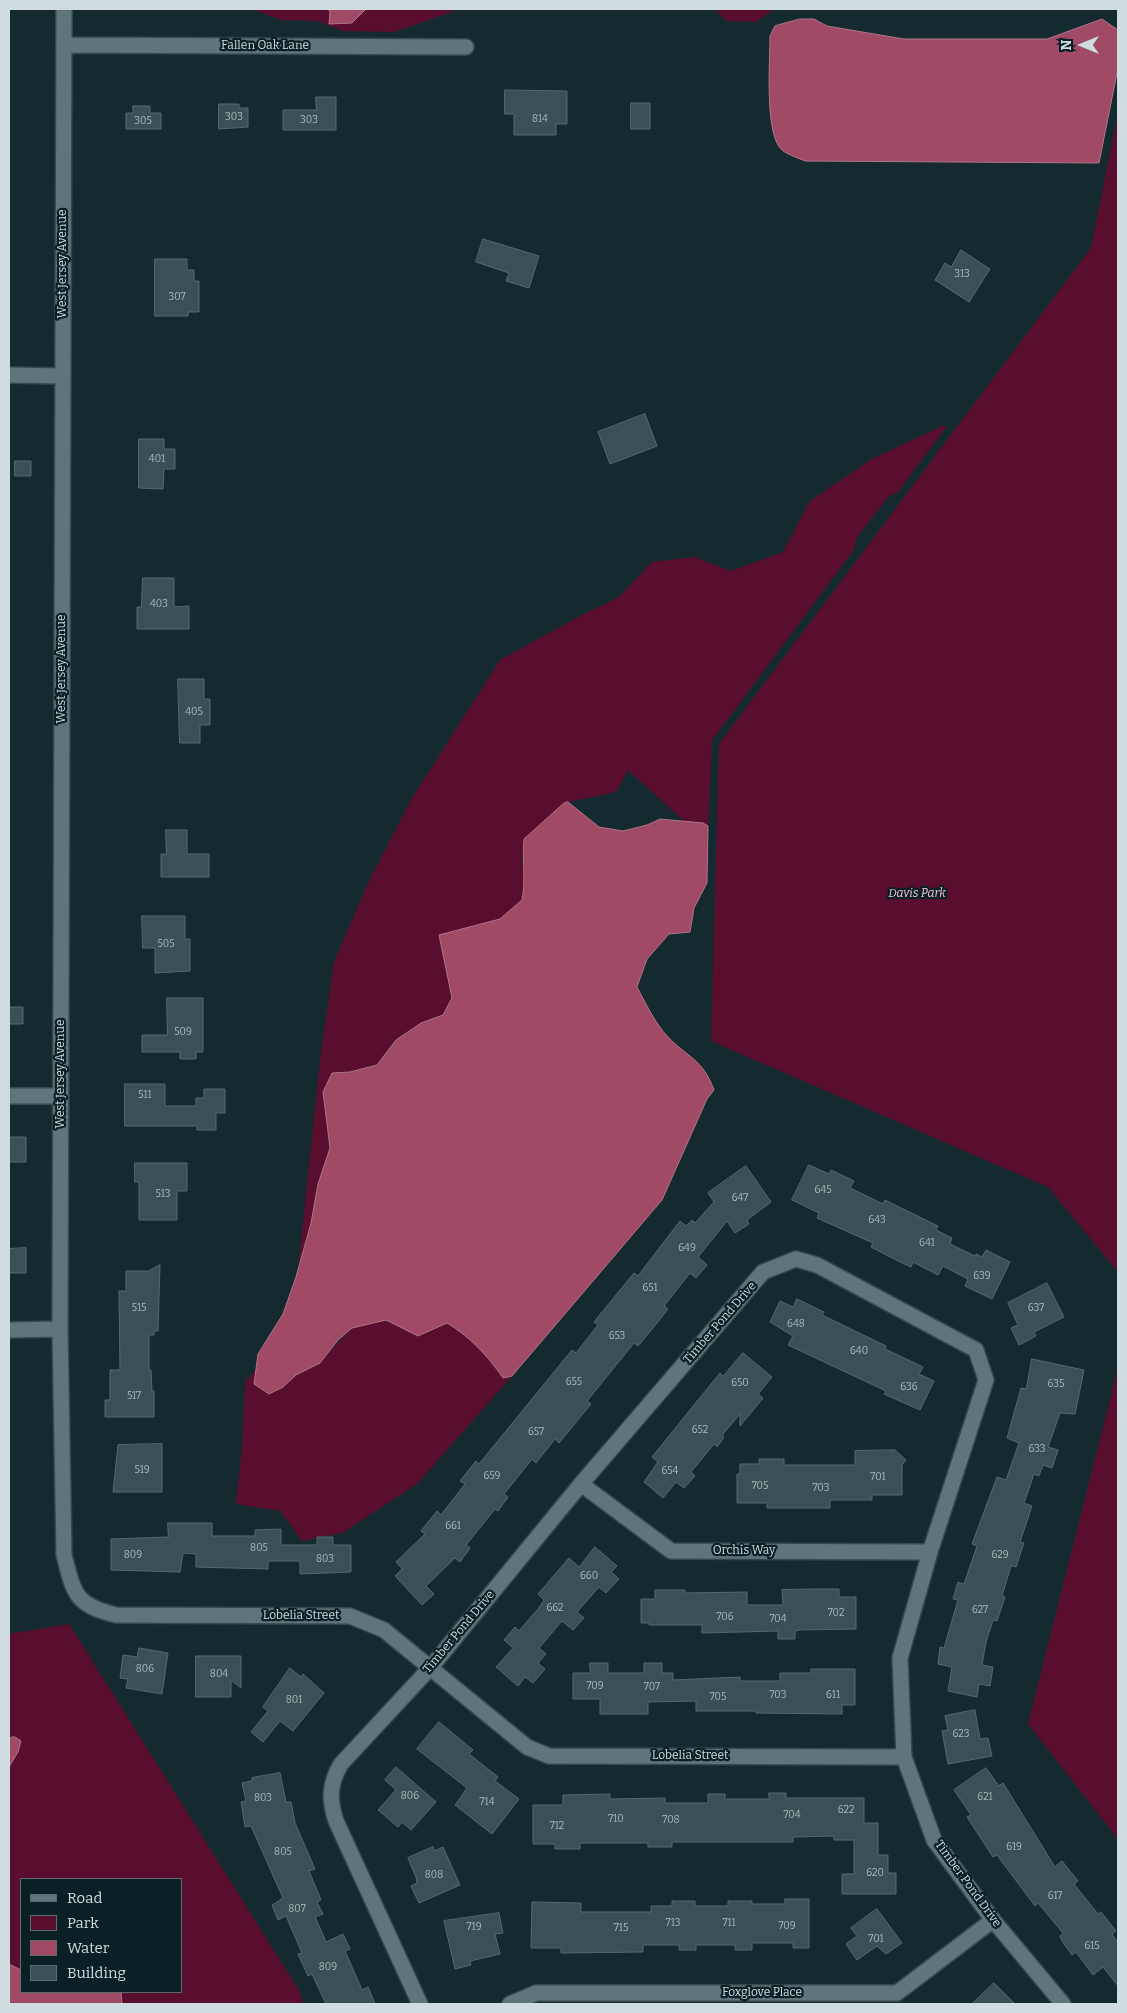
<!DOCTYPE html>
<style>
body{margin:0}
#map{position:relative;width:1127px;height:2013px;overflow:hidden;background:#152a2e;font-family:Bitter,serif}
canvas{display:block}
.frame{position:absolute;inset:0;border:10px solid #d0dde0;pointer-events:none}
.legend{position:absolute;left:20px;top:1878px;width:162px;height:115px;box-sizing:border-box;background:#0b2025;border:1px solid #5a6c70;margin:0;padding:6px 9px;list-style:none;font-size:15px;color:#d0dde0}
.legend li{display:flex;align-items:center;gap:10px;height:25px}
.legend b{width:25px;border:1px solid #5a6c70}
.north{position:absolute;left:1057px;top:20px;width:50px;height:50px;-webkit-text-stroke:4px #0b2025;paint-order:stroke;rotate:270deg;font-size:14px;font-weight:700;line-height:20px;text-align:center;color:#d0dde0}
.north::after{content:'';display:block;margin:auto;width:18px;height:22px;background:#d0dde0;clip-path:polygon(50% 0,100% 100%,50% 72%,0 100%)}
</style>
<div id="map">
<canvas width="1127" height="2013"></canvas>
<div class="frame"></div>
<ul class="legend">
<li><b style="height:6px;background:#5e757a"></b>Road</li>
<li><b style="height:14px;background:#5a0e2d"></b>Park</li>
<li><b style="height:14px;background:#a04a66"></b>Water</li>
<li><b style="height:14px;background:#3a5055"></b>Building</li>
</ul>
<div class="north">N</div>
</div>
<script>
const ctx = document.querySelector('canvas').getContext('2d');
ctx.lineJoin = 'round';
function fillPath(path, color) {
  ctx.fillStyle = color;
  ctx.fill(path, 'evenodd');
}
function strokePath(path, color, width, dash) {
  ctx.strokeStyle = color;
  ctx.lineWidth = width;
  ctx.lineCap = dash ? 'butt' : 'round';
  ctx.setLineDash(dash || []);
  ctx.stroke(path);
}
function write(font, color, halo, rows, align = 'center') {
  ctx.font = font + ' Bitter,serif';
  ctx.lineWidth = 4.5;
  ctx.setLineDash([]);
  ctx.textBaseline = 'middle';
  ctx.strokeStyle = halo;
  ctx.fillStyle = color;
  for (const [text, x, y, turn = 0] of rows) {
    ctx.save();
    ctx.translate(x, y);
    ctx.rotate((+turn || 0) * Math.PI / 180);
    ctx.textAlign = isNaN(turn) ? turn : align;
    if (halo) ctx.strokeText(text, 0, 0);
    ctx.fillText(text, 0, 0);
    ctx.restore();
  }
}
const green = new Path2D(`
 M251,9H327L330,11L329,24L352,23L366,9H457L449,13L394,32L343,31L317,21L281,20Z
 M715,9H774L756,22L726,21Z
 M1118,113V1272L1048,1187L711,1041L719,744L1091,248Z
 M942,426H947L897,493L889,496L857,537L853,551L712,740L708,826L685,822L628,770L616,792L564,803L522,858L525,879L522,900L501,919L475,926L447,971L452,998L443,1015L421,1023L396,1039L377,1065L350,1072L332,1073L323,1092L330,1148L318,1184L311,1223L298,1269L321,1052L334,962L369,881L412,798L500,660L580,616L619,597L652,562L694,557L731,571L783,552L810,501L872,459Z
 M386,1320L418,1336L447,1322C469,1336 488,1356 503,1378L512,1376L417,1484L342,1533L302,1541L280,1511L236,1504L242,1448L245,1382L257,1368L254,1384L283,1387L296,1375L320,1362L352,1328Z
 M1118,1368V1839L1028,1724Z
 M69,1624L300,1992L303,2004H122L121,1992H181V1879H21V1970L9,1964V1767L18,1752L15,1737L9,1738V1634Z`);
const water = new Path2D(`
 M327,9H366L352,23L329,24L330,11Z
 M800,19H814L827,26L904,39H1047L1102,19L1118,30V68L1099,163L805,161C798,158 789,155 783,151C764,137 770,61 770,36L775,26Z
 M568,802L599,827L623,831L647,825L660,819L703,823L708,826L707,883L694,908L690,932L669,934L647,959L637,987C646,1004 655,1023 668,1037C687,1057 703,1059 714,1090L707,1099L662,1200L512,1376L503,1378C488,1356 469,1336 447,1323L418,1336L386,1320L352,1328L338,1340L320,1363L296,1375L283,1387L269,1394L254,1384L258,1354L283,1314L296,1277L311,1223L318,1184L330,1148L323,1092L332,1073L350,1072L377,1065L396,1040L421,1023L443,1015L452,998L439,935L500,919L522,900C526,879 522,860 524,839L564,803Z
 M15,1737L21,1741L18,1752L9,1767V1738Z
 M9,1964L21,1970V1992H121L122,2004H9Z`);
const building = new Path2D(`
 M505,90L567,91V124H556V135H514V114H505Z
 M316,97H336V130H283V110H316Z
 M631,103H650V129H631Z
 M219,104H239V108H248V127L219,129Z
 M133,106H150V113H161V129H126V113H133Z
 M483,239L539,256L529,288L506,281L509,273L476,262Z
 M961,250L990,269L969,302L935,280L945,263L951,267Z
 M155,259H187V270H194V281H199V312H188V316H155Z
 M645,414L657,446L610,464L598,432Z
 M139,439H164V449H175V469H164L163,489L139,488Z
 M15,461H31V476H15Z
 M143,578H174V607L189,606V629H137V607H141Z
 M178,679H204V699H210V725H200V743H180Z
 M166,830H187V854H209V877H161V854H166Z
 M142,916H185V939H190V971L155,973V948H143Z
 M167,998H203V1052H196V1059H180V1052H142V1035H167Z
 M9,1007H23V1024H9Z
 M125,1084H165V1106H196V1098H204V1089H225V1113H216V1130H197V1126H125Z
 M9,1137H26V1162H9Z
 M135,1163H187V1191H177V1220H139V1182H135Z
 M809,1165L829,1174L831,1170L854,1181L850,1188L883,1204L885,1200L938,1226L936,1230L952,1238L950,1244L975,1256L976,1254L982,1257L986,1250L1010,1262L992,1299L965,1286L968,1279L943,1266L938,1275L913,1262L911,1267L896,1260L871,1247L873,1243L817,1218L819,1213L792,1200Z
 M746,1166L771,1202L747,1220L749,1224L735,1233L727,1221L698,1257L707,1265L696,1278L690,1273L664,1306L668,1309L657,1323L638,1346L634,1343L587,1401L591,1404L559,1443L555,1439L536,1463L532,1459L504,1494L508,1497L498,1511L495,1509L466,1545L470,1548L460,1562L455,1558L426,1586L434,1594L422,1605L395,1576L402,1569L396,1562L425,1534L421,1531L437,1511L441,1515L465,1484L460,1481L476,1461L479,1464L572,1350L576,1353L598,1325L594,1322L634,1273L638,1276L680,1221L686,1226L692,1220L695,1223L714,1202L708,1193Z
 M26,1248V1273H9V1249Z
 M160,1265L158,1331H154V1335H149V1370H151L152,1391H154V1417H105V1400H110V1370H120L119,1291H126V1271H148Z
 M1047,1283L1064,1317L1034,1332L1036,1336L1019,1345L1011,1328L1018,1325L1008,1303Z
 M797,1299L824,1312L822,1315L886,1346L885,1349L923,1367L919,1374L934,1381L920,1410L884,1394L886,1391L788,1345L793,1336L770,1322L780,1301L793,1307Z
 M743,1353L772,1377L758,1394L763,1398L740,1426V1414L723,1434V1439L717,1447L714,1444L691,1472L695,1476L684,1488L676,1482L663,1498L644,1482L658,1462L652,1457L720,1373L723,1376Z
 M1032,1359L1084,1370L1075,1414L1060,1413L1048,1447L1058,1450L1052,1468L1043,1465L1039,1476L1034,1474L1024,1503L1032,1506L1020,1542L1024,1543L1016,1567L1011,1566L1002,1596L1005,1597L997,1621L993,1620L986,1642L982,1665L993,1667L990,1686L979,1684L977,1697L948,1691L952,1667L938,1664L940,1647L944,1648L958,1600L953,1599L958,1582L964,1584L977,1546L972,1544L997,1477L1006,1480L1019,1443L1007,1438L1021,1388L1026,1389Z
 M162,1444V1492H113L118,1445Z
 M895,1450L906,1460L902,1465V1495H872V1500H830V1508H767V1503H737V1474H740V1464H759V1459H784V1465H855V1451Z
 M168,1523H212V1536H255V1530L281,1529V1545H317V1537H333V1545H351V1572L300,1574V1561H268V1569L196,1567V1554L183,1553L180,1572L111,1570V1539L168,1537Z
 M595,1547L617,1566L611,1572L619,1579L606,1593L599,1587L577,1612L584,1618L573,1630L562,1621L539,1648L546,1654L538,1663L545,1669L533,1683L525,1677L518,1686L496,1667L513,1648L504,1640L515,1627L519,1631L538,1609L544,1600L538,1594L569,1558L579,1567Z
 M816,1589H839V1597H856V1629L800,1630L795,1631V1639H778V1631L702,1633V1625H649V1623H641V1599H655V1590H685V1593L747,1592V1605H783L782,1590Z
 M139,1648L168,1653L162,1694L126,1688L128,1679L120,1678L123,1655L137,1657Z
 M196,1656H241V1688L231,1680V1697H196Z
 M590,1663H608V1673H644V1663H662V1673H673V1680L740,1677V1681H780V1673H811V1669H855V1705H842V1714L756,1713V1711H696V1701L648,1702V1714H600V1699H573V1673H590Z
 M290,1668L301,1677L303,1674L324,1693L293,1731L280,1721L263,1742L251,1732L268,1711L263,1707Z
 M975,1710L980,1739L988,1738L992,1756L948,1764L942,1731L948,1730L945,1716Z
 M439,1722L473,1750L469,1754L498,1777L495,1781L519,1799L492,1834L455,1805L467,1788L417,1749Z
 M396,1767L436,1802L411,1830L402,1822L398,1827L378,1810L396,1790L385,1780Z
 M986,1768L999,1786L1003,1783L1055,1867L1062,1861L1078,1881L1074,1884L1098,1914L1101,1912L1116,1931L1112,1934L1118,1943V1986L1103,1967L1093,1975L1076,1952L1072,1955L1062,1941L1060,1936L1063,1933L1038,1903L1035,1906L997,1855L993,1857L967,1817L971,1815L954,1790Z
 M280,1773L286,1802H291L295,1823L315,1869L309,1871L321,1900L317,1902L323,1914L315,1917L326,1942L343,1934L350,1949L345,1951L362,1990L368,1987L375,2004H326L312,1974L308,1976L298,1954L302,1953L286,1916L278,1920L272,1905L283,1898L251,1826L245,1827L241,1802L246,1801L242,1783L252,1781V1778Z
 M769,1793H786V1798H864V1823H878V1855H888V1873H896V1894H842V1874H854V1840H834V1836L793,1837V1842H672V1847H648V1843H580V1849H555V1844H533V1805H563V1795L610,1794V1799L665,1798V1803H708V1794H725V1799H769Z
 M433,1847L434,1851L443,1847L460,1885L419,1903L411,1886L417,1883L416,1877L408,1858Z
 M785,1899H809V1948H793V1943H752V1950H735V1945H696V1950H679V1945H643V1952L561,1953V1948H531L532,1902L581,1903V1912H651V1906H672V1901H695V1906H728V1901H752V1904H785Z
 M877,1909L902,1943L886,1954L877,1946L857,1960L846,1944L857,1936L851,1928Z
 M499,1913L503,1933L495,1934L500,1954L470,1961L471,1965L455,1969L444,1921Z
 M994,1983L1015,2004H972Z`);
const minor = new Path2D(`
 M64,9L60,1329L64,1555C74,1594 75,1605 116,1615L350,1616L384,1630L527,1747L549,1756L904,1757
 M64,45L466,47
 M9,375L62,376
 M9,1096H61
 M9,1330L60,1329
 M581,1484L671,1551L930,1552
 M420,2004L336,1821C329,1800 329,1784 341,1764L431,1667L581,1484L763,1272L796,1259L817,1265L976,1350L986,1380L930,1552L900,1658L904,1757L934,1840L993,1920L1063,2004
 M510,2004L536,1993H897L993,1920`);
const numberNames = [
 ["303",234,117],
 ["814",540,119],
 ["303",309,120],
 ["305",143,121],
 ["313",962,274],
 ["307",177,297],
 ["401",157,459],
 ["403",159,604],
 ["405",194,712],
 ["505",166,944],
 ["509",183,1032],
 ["511",145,1095],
 ["645",823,1190],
 ["513",163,1194],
 ["647",740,1198],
 ["643",877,1220],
 ["641",927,1243],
 ["649",687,1248],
 ["639",982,1276],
 ["651",650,1288],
 ["515",139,1308],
 ["637",1036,1308],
 ["648",796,1324],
 ["653",617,1336],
 ["640",859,1351],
 ["655",574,1382],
 ["650",740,1383],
 ["635",1056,1384],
 ["636",909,1387],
 ["517",134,1396],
 ["652",700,1430],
 ["657",536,1432],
 ["633",1037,1449],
 ["519",142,1470],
 ["654",670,1471],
 ["659",492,1476],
 ["701",878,1477],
 ["705",760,1486],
 ["703",821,1488],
 ["661",453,1526],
 ["805",259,1548],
 ["809",133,1555],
 ["629",1000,1555],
 ["803",325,1559],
 ["660",589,1576],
 ["662",555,1608],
 ["627",980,1610],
 ["702",836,1613],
 ["706",725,1617],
 ["704",778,1619],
 ["806",145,1669],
 ["804",219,1674],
 ["709",595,1686],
 ["707",652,1687],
 ["703",778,1695],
 ["611",833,1695],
 ["705",718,1697],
 ["801",294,1700],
 ["623",961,1734],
 ["806",410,1796],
 ["621",985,1797],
 ["803",263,1798],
 ["714",487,1802],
 ["622",846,1810],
 ["704",792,1815],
 ["710",616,1819],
 ["708",671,1820],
 ["712",557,1826],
 ["619",1014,1847],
 ["805",283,1852],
 ["620",875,1873],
 ["808",434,1875],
 ["617",1055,1896],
 ["807",297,1909],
 ["713",673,1923],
 ["711",729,1923],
 ["709",787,1926],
 ["719",474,1927],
 ["715",621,1928],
 ["701",876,1939],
 ["615",1092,1946],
 ["809",328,1967]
];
const streetNames = [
 ["Fallen Oak Lane",265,46],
 ["West Jersey Avenue",63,264,-90],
 ["West Jersey Avenue",62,669,-90],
 ["West Jersey Avenue",61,1074,-90],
 ["Timber Pond Drive",720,1323,-49],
 ["Orchis Way",744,1551],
 ["Lobelia Street",301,1616],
 ["Timber Pond Drive",459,1632,-50],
 ["Lobelia Street",690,1756],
 ["Timber Pond Drive",968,1884,54],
 ["Foxglove Place",762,1993]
];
const parkNames = [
 ["Davis Park",917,894]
];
fillPath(green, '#5a0e2d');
fillPath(water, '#a04a66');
strokePath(water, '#ae768b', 1);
fillPath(building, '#3a5055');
strokePath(building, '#546a70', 1);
strokePath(minor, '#37474b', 18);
strokePath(minor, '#5e757a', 15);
write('10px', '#aababd', null, numberNames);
write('12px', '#d0dde0', '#0b2025', streetNames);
write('italic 12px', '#f5c2cf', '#0b2025', parkNames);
</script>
